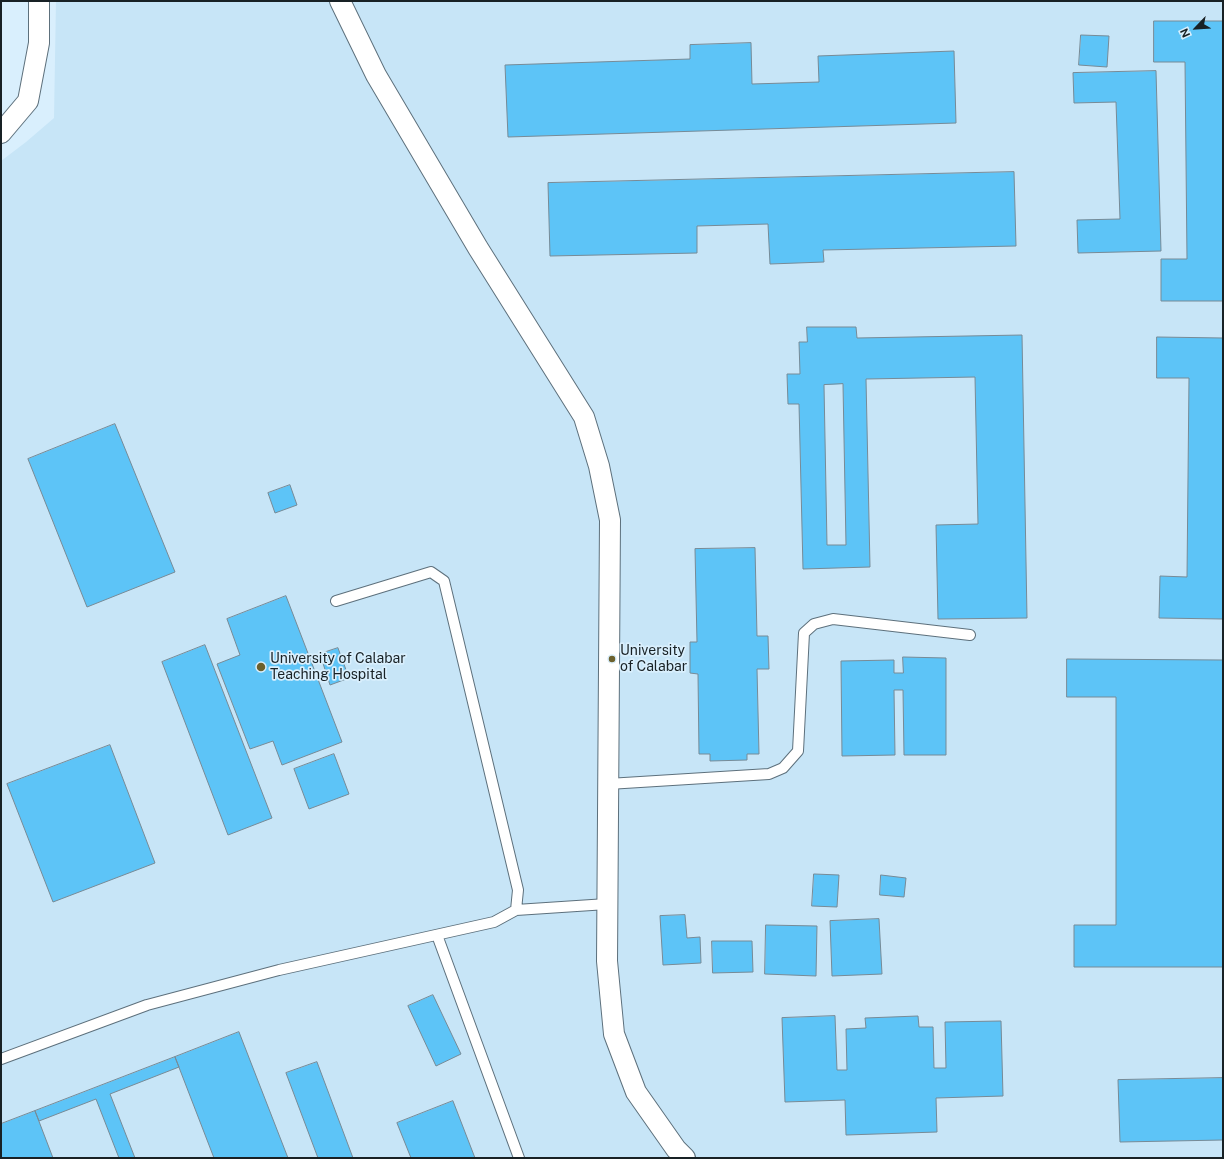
<!DOCTYPE html>
<style>
body{margin:0}
#map{position:relative;width:1224px;height:1159px;overflow:hidden;background:#d9effd;font-family:"Public Sans",sans-serif}
canvas{display:block}
.frame{position:absolute;inset:0;border:2px solid #182125;pointer-events:none}
.north{position:absolute;left:1176px;top:8px;width:40px;height:40px;-webkit-text-stroke:3px #d9effd;paint-order:stroke;rotate:245deg;font-size:11px;font-weight:700;line-height:16px;text-align:center;color:#182125}
.north::after{content:'';display:block;margin:auto;width:14px;height:18px;background:#182125;clip-path:polygon(50% 0,100% 100%,50% 72%,0 100%)}
</style>
<div id="map">
<canvas width="1224" height="1159"></canvas>
<div class="frame"></div>
<div class="north">N</div>
</div>
<script>
const ctx = document.querySelector('canvas').getContext('2d');
ctx.lineJoin = 'round';
function fillPath(path, color) {
  ctx.fillStyle = color;
  ctx.fill(path, 'evenodd');
}
function strokePath(path, color, width, dash) {
  ctx.strokeStyle = color;
  ctx.lineWidth = width;
  ctx.lineCap = dash ? 'butt' : 'round';
  ctx.setLineDash(dash || []);
  ctx.stroke(path);
}
function write(font, color, halo, rows, align = 'center') {
  ctx.font = font + ' "Public Sans",sans-serif';
  ctx.lineWidth = 3.5;
  ctx.setLineDash([]);
  ctx.textBaseline = 'middle';
  ctx.strokeStyle = halo;
  ctx.fillStyle = color;
  for (const [text, x, y, turn = 0] of rows) {
    ctx.save();
    ctx.translate(x, y);
    ctx.rotate((+turn || 0) * Math.PI / 180);
    ctx.textAlign = isNaN(turn) ? turn : align;
    if (halo) ctx.strokeText(text, 0, 0);
    ctx.fillText(text, 0, 0);
    ctx.restore();
  }
}
const built = new Path2D(`
 M56,1H1223V1158H1V161L26,142L54,118Z`);
const building = new Path2D(`
 M1154,21H1223V301H1161V259H1187L1185,62H1154Z
 M1081,35L1109,36L1107,67L1079,65Z
 M751,43L752,84L819,82L818,56L954,51L956,123L508,137L505,65L690,59V45Z
 M1156,71L1161,251L1078,253L1077,220L1120,219L1116,102L1074,103L1073,73Z
 M1014,172L1016,246L823,250L824,262L770,264L768,224L697,226V253L550,256L548,183Z
 M807,327H856L857,338L1022,335L1027,618L938,619L936,525L978,524L975,377L866,379L870,567L803,569L799,404H788L787,374H800L799,342H807ZM843,384L846,545H827L824,385Z
 M1157,337L1223,338V619L1159,618L1160,576L1187,577L1189,378H1157Z
 M115,424L175,572L87,607L28,459Z
 M290,485L297,505L275,513L268,493Z
 M755,548L757,636H768L769,669H757L759,754H747V760L710,761V754H699L698,674L690,673V642H697L695,549Z
 M286,596L342,742L282,765L273,741L250,749L217,664L240,655L227,619Z
 M205,645L272,818L228,835L162,662Z
 M338,648L349,678L330,685L320,654Z
 M903,657L946,658V755H904L903,690H894L895,755L842,756L841,661L894,660V673H903Z
 M1067,659L1223,660V967H1074V925H1116V697H1067Z
 M110,745L155,863L53,902L7,784Z
 M334,754L349,794L309,809L294,769Z
 M814,874L839,875L837,907L812,906Z
 M881,875L906,878L904,897L880,895Z
 M685,915L687,938L700,937L701,963L663,965L660,916Z
 M879,919L882,974L832,976L830,921Z
 M766,925L817,926L816,976L765,974Z
 M712,941H752L753,972L713,973Z
 M433,995L461,1054L436,1066L408,1006Z
 M835,1016L837,1070H847L846,1029L866,1028L865,1018L918,1016L919,1027H933L934,1068H946L945,1022L1001,1021L1003,1096L936,1098L937,1132L846,1135L845,1100L785,1102L782,1018Z
 M239,1032L288,1158H214L175,1057Z
 M175,1057L179,1067L110,1094L135,1158H119L96,1099L39,1121L35,1111Z
 M317,1062L353,1158H318L286,1073Z
 M1223,1078V1140L1120,1142L1118,1080Z
 M453,1101L475,1158H411L397,1123Z
 M35,1111L53,1158H1V1124Z`);
const lane = new Path2D(`
 M336,601L431,572L444,581L518,890L516,910
 M608,784L769,774L783,768L798,751L804,633L814,624L833,619L970,635
 M437,935L519,1158
 M1,1059L147,1005L279,970L494,922L516,910L607,904`);
const street = new Path2D(`
 M340,1L376,75L478,248L584,417L599,466L610,520L607,961L614,1034L636,1092L676,1149L685,1158
 M1,133L28,101L39,43V1`);
const markers = [
 [612,659,4,"#6c612e"],
 [261,667,5,"#6c612e"]
];
const poiNames = [
 ["University",620,651],
 ["of Calabar",620,667],
 ["University of Calabar",270,659],
 ["Teaching Hospital",270,675]
];
fillPath(built, '#c7e5f7');
fillPath(building, '#5dc4f7');
strokePath(building, '#778b97', 1);
strokePath(lane, '#5d707c', 12);
strokePath(street, '#5d707c', 22);
strokePath(lane, '#fff', 10);
strokePath(street, '#fff', 20);
for (const [x, y, r, color] of markers) {
  const dot = new Path2D();
  dot.arc(x, y, r, 0, 2 * Math.PI);
  ctx.fillStyle = color;
  ctx.fill(dot);
  strokePath(dot, '#d9effd', 1.5);
}
write('14px', '#182125', '#d9effd', poiNames, 'left');
</script>
